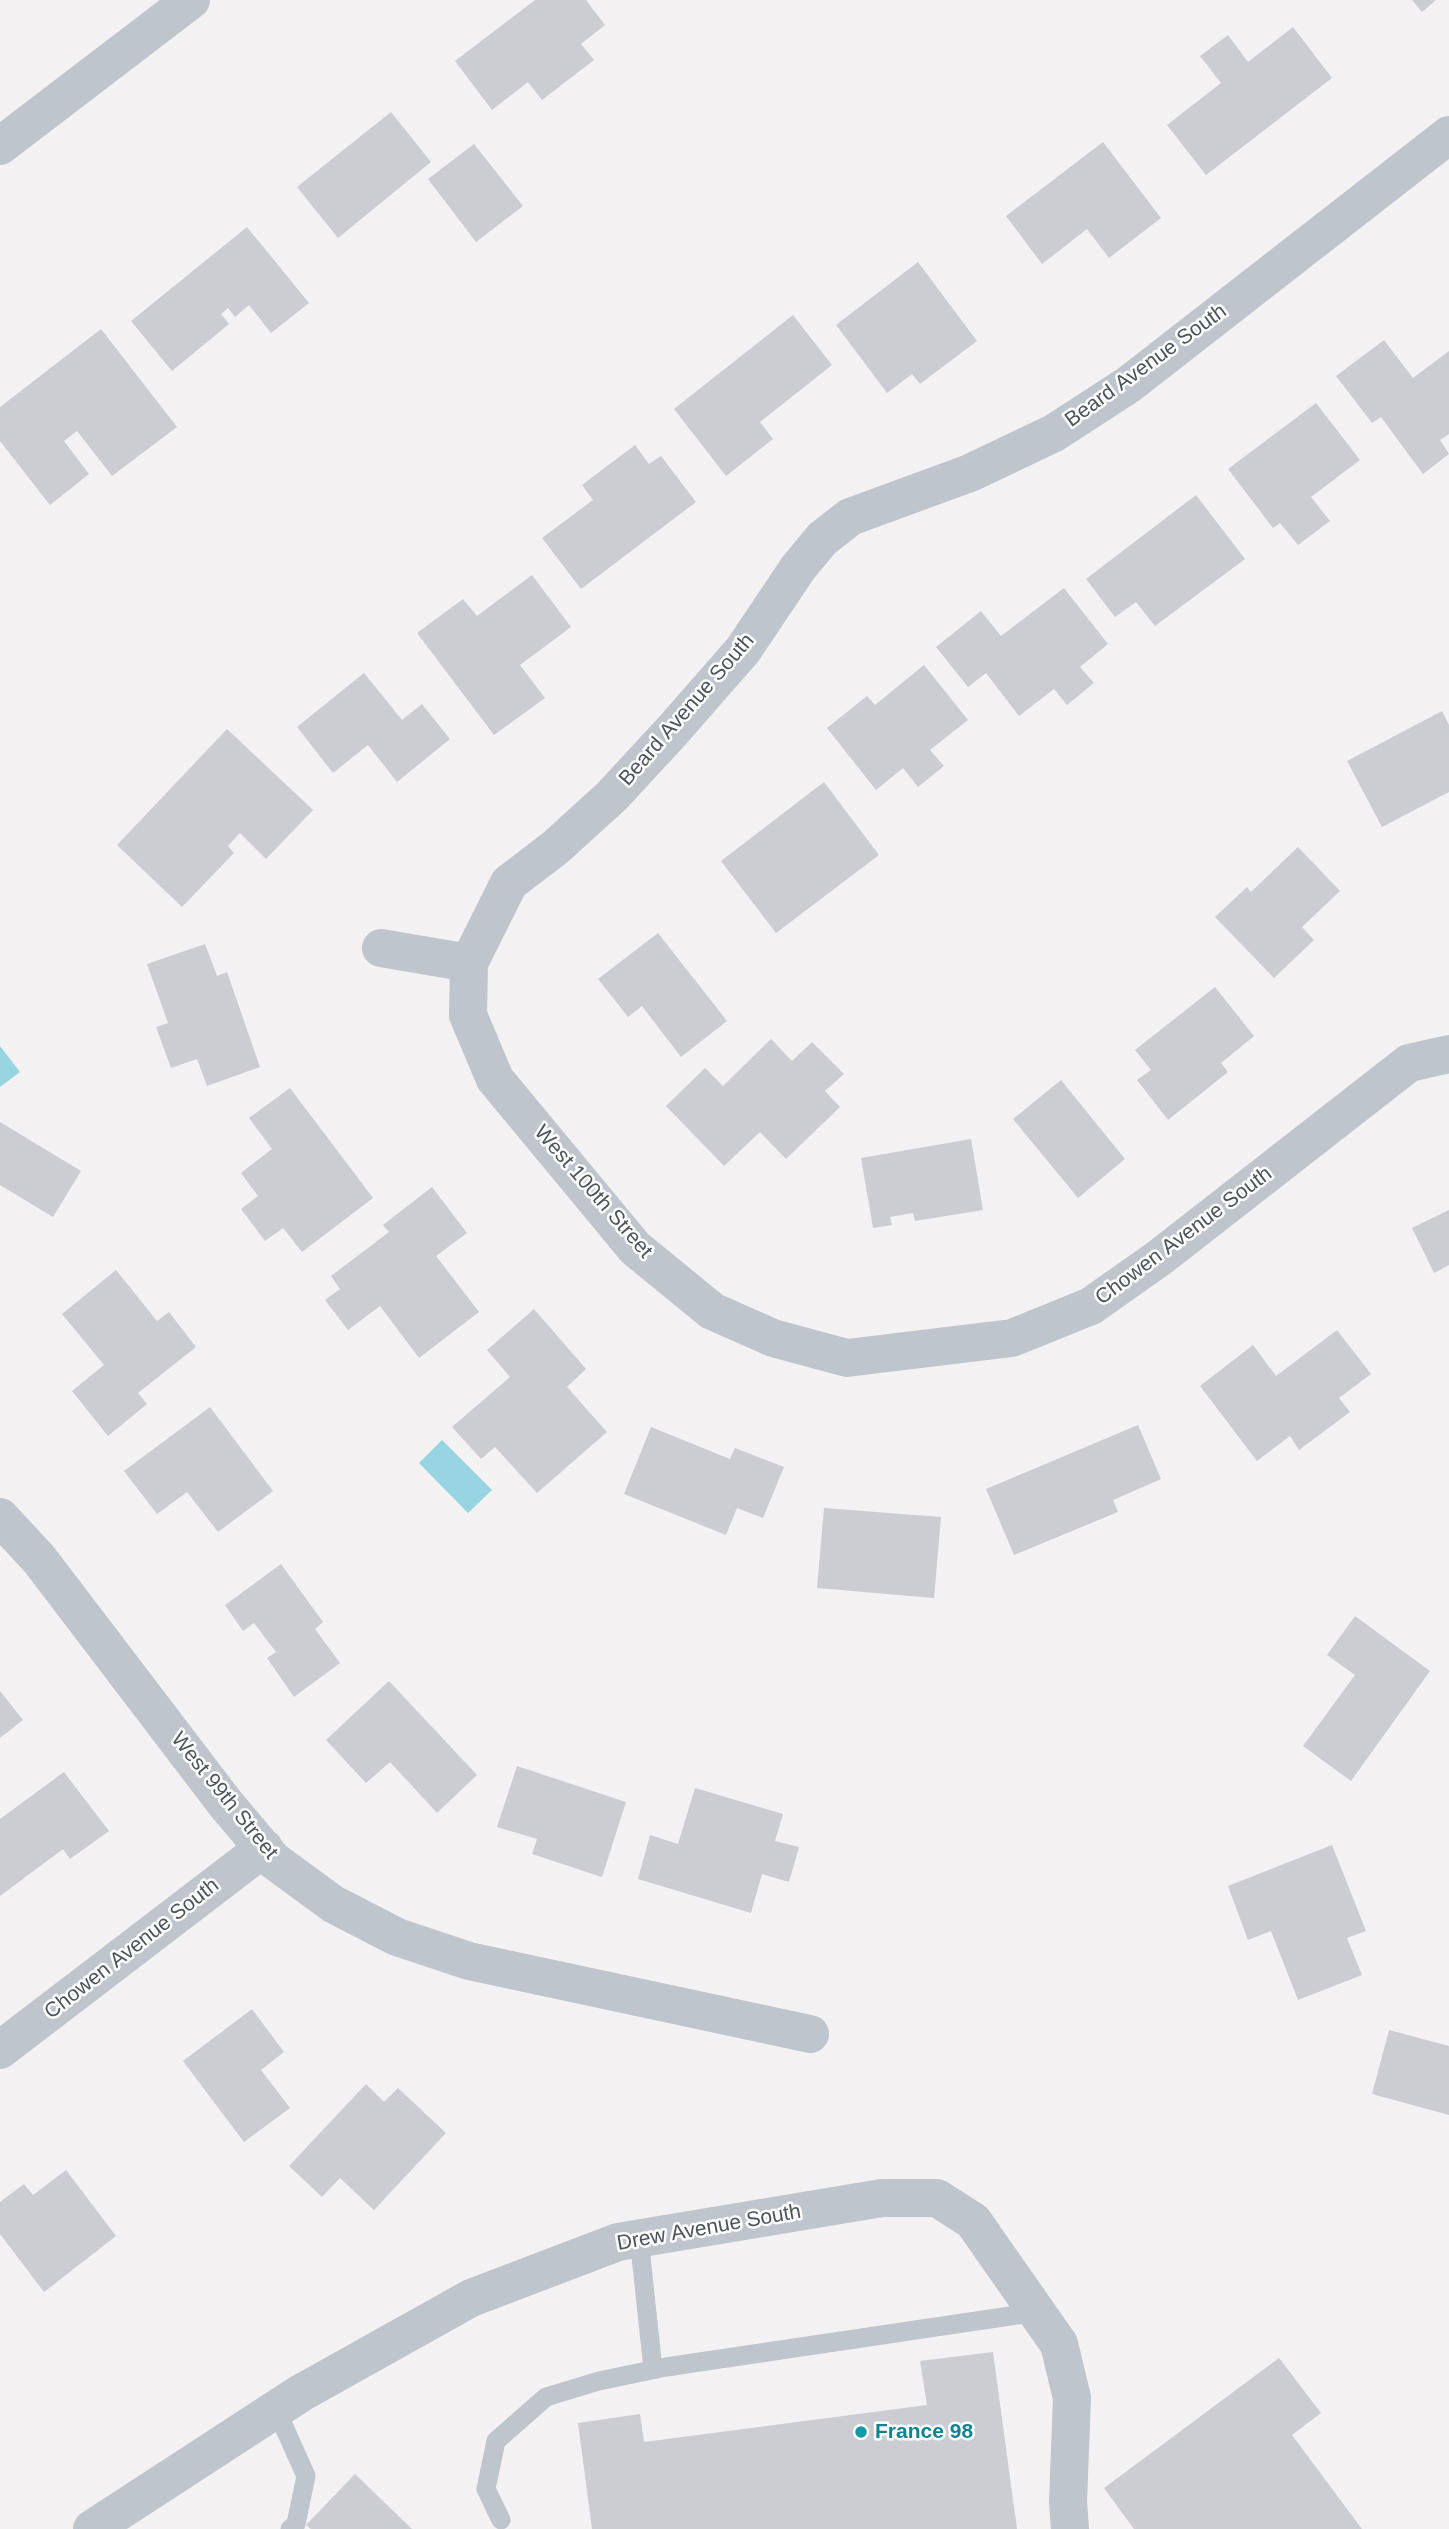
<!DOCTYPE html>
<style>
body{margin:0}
canvas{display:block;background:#f3f1f1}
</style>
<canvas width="1449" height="2529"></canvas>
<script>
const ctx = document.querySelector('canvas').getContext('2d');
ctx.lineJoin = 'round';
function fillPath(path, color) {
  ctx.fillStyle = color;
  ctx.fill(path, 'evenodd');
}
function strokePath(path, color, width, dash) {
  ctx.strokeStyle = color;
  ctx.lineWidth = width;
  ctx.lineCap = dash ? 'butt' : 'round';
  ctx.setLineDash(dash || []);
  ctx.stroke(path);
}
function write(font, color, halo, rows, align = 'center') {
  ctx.font = font + ' Helvetica,sans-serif';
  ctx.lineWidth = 5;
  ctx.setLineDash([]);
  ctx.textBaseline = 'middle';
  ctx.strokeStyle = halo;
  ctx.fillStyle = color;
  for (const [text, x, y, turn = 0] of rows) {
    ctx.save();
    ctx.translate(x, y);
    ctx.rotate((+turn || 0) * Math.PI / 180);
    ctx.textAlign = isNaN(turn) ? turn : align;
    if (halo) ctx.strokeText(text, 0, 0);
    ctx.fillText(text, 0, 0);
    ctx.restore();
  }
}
const water = new Path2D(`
 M0,1046L20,1072L0,1087Z
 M442,1440L492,1490L468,1513L419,1463Z`);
const building = new Path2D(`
 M535,0H586L605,25L581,44L594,60L542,100L528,82L492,110L455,61Z
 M1412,0H1436L1422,12Z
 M1293,27L1332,78L1206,175L1167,125L1221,83L1200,56L1228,35L1248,62Z
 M391,112L431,162L338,238L297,187Z
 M1103,142L1161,218L1109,258L1087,229L1042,264L1006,216Z
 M474,144L523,206L476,242L428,179Z
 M247,227L309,303L271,333L249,305L235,317L228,308L221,314L229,324L172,371L131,321Z
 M918,262L977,341L920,384L912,374L887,393L836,325Z
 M793,315L832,365L760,422L773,439L726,476L674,409Z
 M101,329L177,427L112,476L77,431L64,441L89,474L50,505L0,441V407Z
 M1384,340L1413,378L1449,351V434L1440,440L1449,454L1423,474L1381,417L1372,423L1336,376Z
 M1316,403L1360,460L1311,497L1330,521L1298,545L1280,523L1273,528L1228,469Z
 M635,445L649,464L661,456L696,502L581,589L542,538L593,500L582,485Z
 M1196,495L1245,559L1155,626L1136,602L1115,617L1086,579Z
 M532,575L571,627L520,665L545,698L494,735L417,633L463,599L477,616Z
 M1064,588L1108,644L1080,667L1094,683L1067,705L1054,689L1019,716L986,673L968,687L936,647L981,611L1001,636Z
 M924,665L968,720L930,750L944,766L918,787L903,768L876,790L827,728L867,696L875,705Z
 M364,673L402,720L422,704L450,739L397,782L368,745L333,773L297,727Z
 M1442,711L1449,725V792L1382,827L1347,761Z
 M227,729L313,810L266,859L240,833L228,846L234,853L182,907L117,845Z
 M824,782L879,855L776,933L721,861Z
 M1298,847L1340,891L1302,927L1314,940L1274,978L1215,917L1247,887L1251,892Z
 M658,933L727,1021L681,1057L642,1006L628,1017L598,979Z
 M205,944L217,976L227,972L260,1067L207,1086L197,1059L171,1068L156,1027L168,1023L147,964Z
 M1215,987L1254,1036L1221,1063L1228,1072L1168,1120L1137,1080L1151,1070L1135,1050Z
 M771,1039L792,1061L812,1042L844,1074L825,1091L840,1107L786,1159L760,1132L724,1166L666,1106L705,1068L723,1086Z
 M1061,1080L1125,1159L1078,1198L1013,1119Z
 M290,1088L373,1198L302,1252L283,1228L265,1241L241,1209L258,1196L241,1173L272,1149L249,1118Z
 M0,1122L81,1171L53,1217L0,1185Z
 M971,1139L983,1210L915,1221L913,1213L890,1217L892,1225L873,1228L861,1158Z
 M432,1187L467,1233L436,1256L479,1312L419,1358L380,1306L348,1330L325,1300L340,1289L331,1276L389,1232L383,1225Z
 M1449,1210V1265L1434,1273L1412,1228Z
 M116,1270L157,1321L169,1312L196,1347L138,1393L147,1404L108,1436L72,1391L104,1365L62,1314Z
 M534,1309L586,1369L567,1387L607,1432L537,1493L495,1447L481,1459L452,1427L510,1377L487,1350Z
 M1337,1330L1371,1374L1339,1398L1350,1412L1299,1450L1290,1436L1257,1461L1200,1386L1253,1345L1276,1376Z
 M210,1407L273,1491L218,1532L187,1492L157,1514L124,1471Z
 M1138,1425L1161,1479L1113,1500L1118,1512L1014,1555L986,1489Z
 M651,1427L730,1459L735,1448L784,1467L763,1518L737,1508L726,1535L624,1494Z
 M824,1508L941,1517L934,1598L817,1588Z
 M281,1564L323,1622L315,1629L340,1663L294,1697L267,1658L276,1652L254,1623L243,1631L225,1605Z
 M1355,1616L1430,1671L1351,1781L1303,1746L1355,1675L1327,1655Z
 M389,1681L477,1775L437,1813L390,1762L366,1783L326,1740Z
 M0,1691L23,1720L0,1738Z
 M517,1766L626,1802L602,1877L532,1854L537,1839L497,1827Z
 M64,1772L109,1831L70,1859L63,1849L0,1896V1819Z
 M695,1788L783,1814L775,1841L799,1847L789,1882L762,1874L751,1913L638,1879L650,1835L678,1844Z
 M1332,1845L1366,1931L1347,1938L1362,1975L1298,2000L1271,1931L1248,1940L1228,1886Z
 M252,2009L284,2052L261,2070L290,2108L244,2142L183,2061Z
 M1389,2030L1449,2046V2115L1372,2094Z
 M366,2084L384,2102L398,2088L446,2133L374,2210L340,2178L322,2197L289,2166Z
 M66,2170L116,2236L44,2292L0,2234V2202L24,2184L33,2195Z
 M993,2352L1017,2529H592L578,2423L640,2414L644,2442L927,2405L920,2361Z
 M1279,2358L1321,2413L1292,2435L1362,2529H1134L1104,2488Z
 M355,2474L412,2529H311L306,2525Z`);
const lane = new Path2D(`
 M639,2238L653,2369
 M276,2409L306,2476L296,2524L290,2529
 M501,2520L486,2489L496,2441L546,2397L599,2381L666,2367L1037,2312`);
const street = new Path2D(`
 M1449,135L1128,385L1054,433L970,473L850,517L822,539L798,568L743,650L673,730L612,796L556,847L509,883L469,963L468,1015L495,1079L635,1248L712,1311L773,1338L847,1358L1012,1338L1091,1306L1159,1258L1409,1063L1449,1054
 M0,146L191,0
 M381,948L469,963
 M0,1517L39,1559L225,1803L273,1860L333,1904L397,1937L469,1961L810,2034
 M0,2050L264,1848
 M92,2529L301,2393L471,2298L618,2242L882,2198H937L973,2221L1059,2344L1072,2398L1068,2502L1070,2529`);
const markers = [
 [861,2432,7,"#0f9aa8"]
];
const streetNames = [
 ["Beard Avenue South",1146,366,-36],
 ["Beard Avenue South",687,710,-49],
 ["West 100th Street",593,1192,49],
 ["Chowen Avenue South",1184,1236,-37],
 ["West 99th Street",224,1796,51],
 ["Chowen Avenue South",132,1949,-38],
 ["Drew Avenue South",709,2228,-10]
];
const cultureNames = [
 ["France 98",875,2432]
];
fillPath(water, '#97d5e2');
fillPath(building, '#cbcdd3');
strokePath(lane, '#bec5cc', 19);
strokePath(street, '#bec5cc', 38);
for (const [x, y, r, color] of markers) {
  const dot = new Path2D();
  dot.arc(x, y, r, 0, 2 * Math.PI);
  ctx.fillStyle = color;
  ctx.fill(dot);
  strokePath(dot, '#fff', 2.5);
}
write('21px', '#4b545c', '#fff', streetNames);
write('bold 21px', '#0d838f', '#fff', cultureNames, 'left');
</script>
